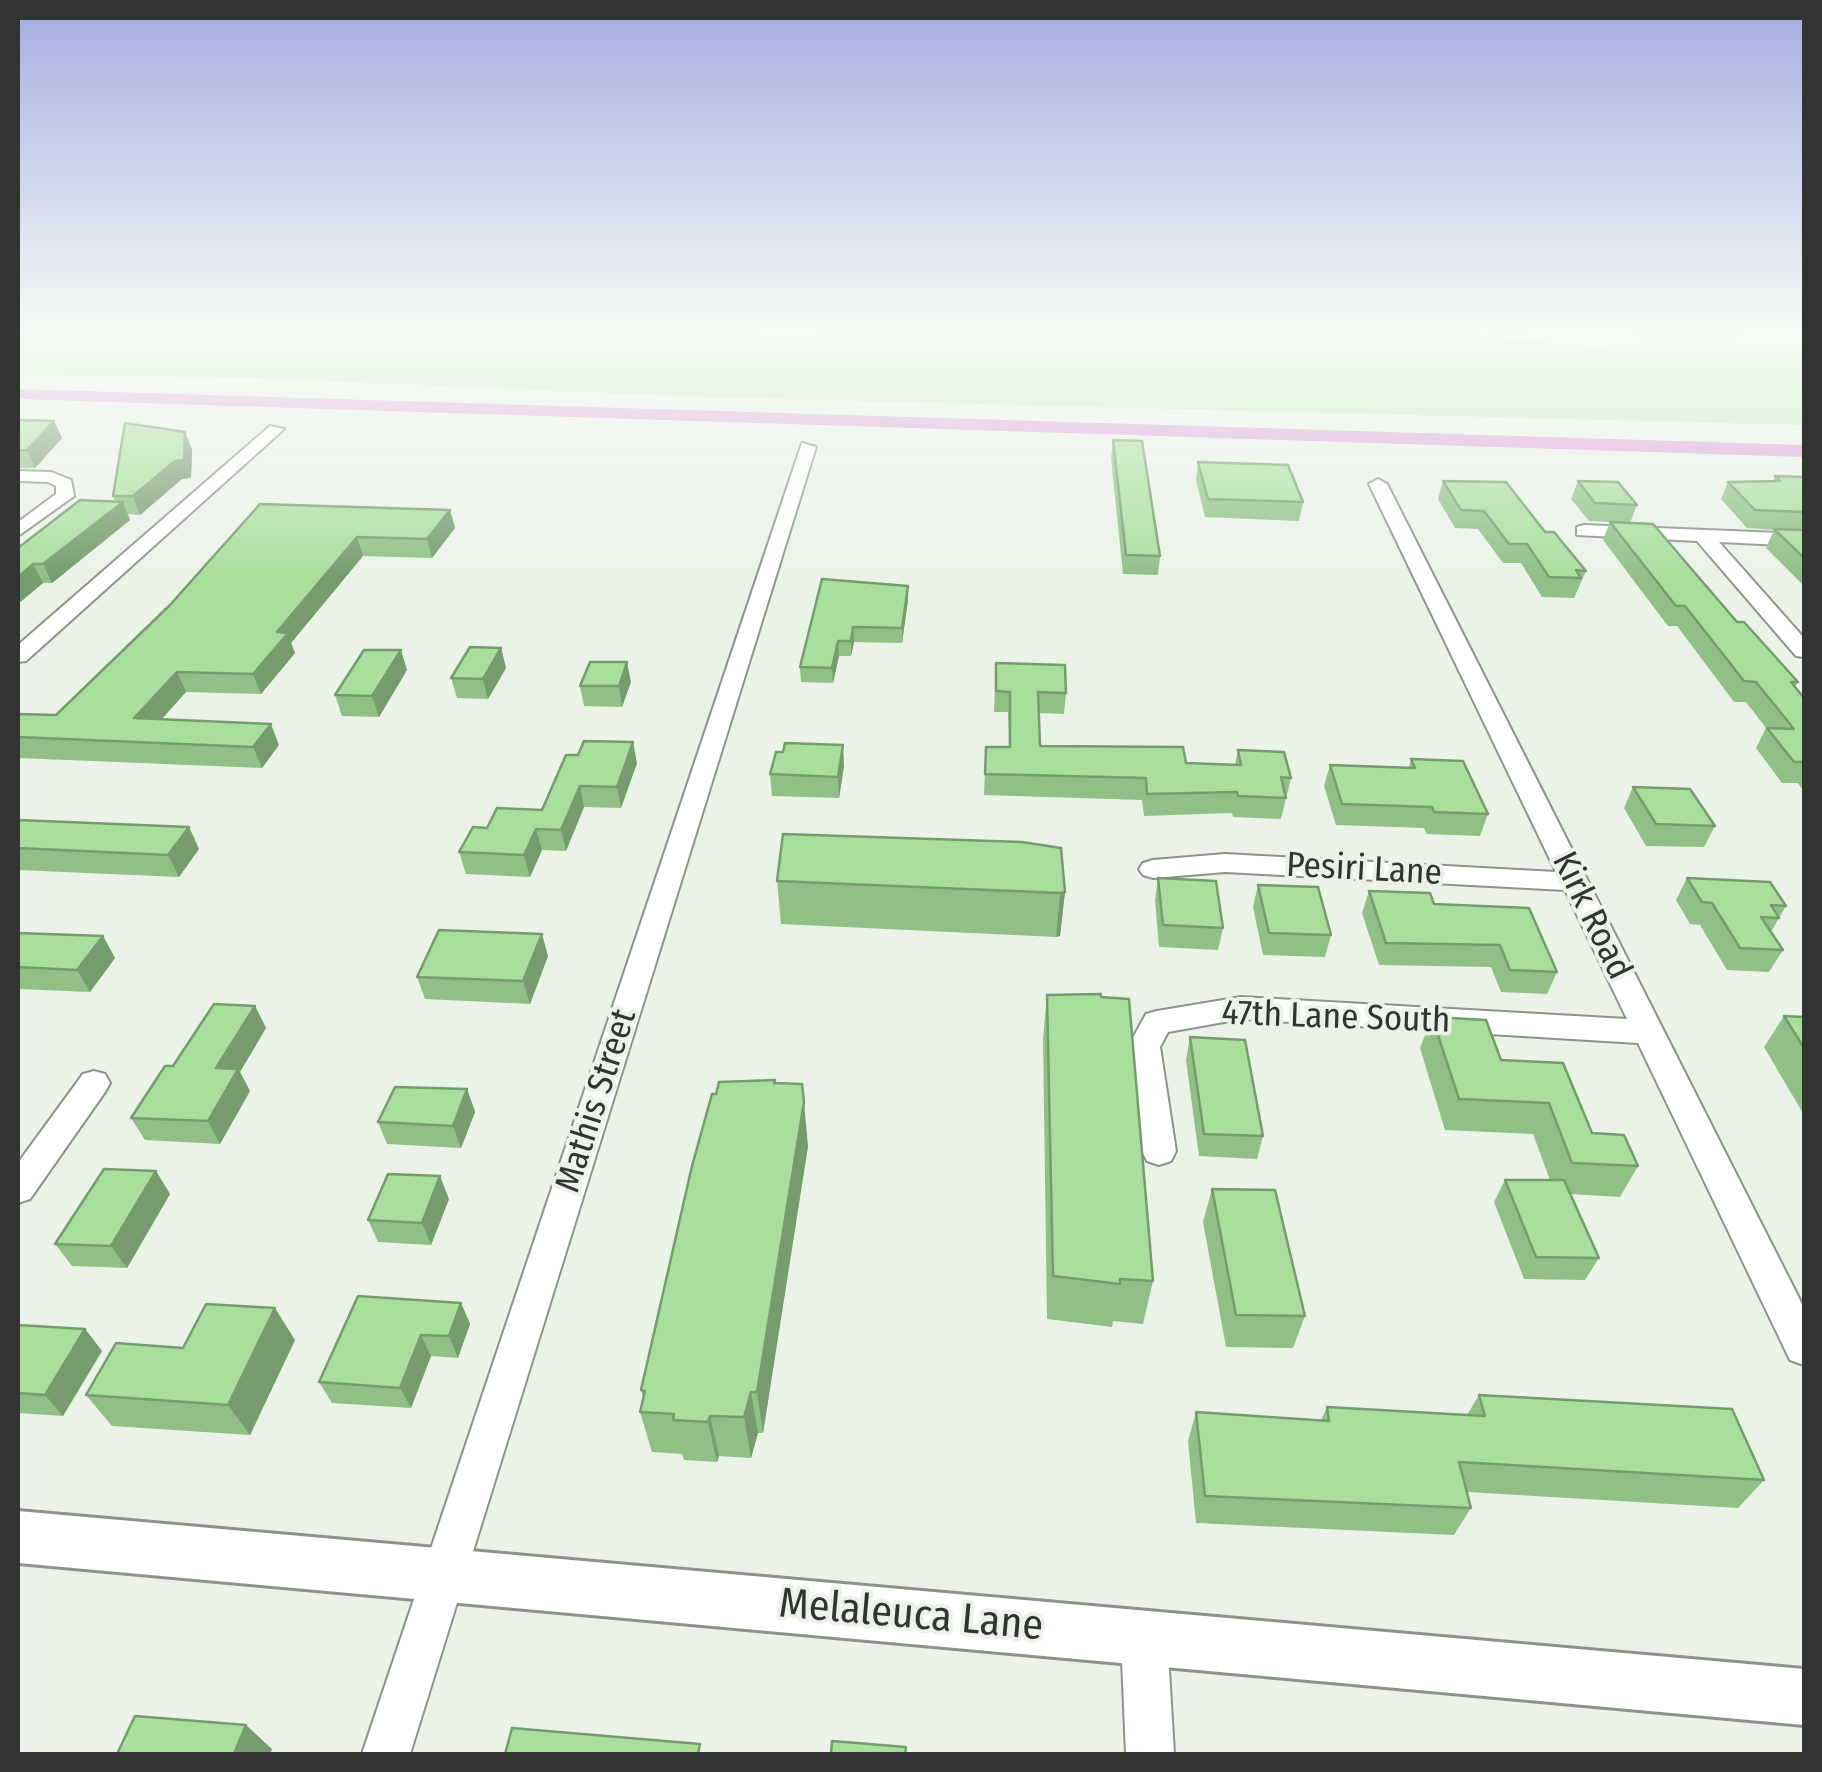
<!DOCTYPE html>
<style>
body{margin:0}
#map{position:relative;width:1822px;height:1772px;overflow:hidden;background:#ebf3e9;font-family:"Fira Sans Condensed",sans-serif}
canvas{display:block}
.frame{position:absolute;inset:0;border:20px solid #313430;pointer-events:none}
</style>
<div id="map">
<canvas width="1822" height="1772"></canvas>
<div class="frame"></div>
</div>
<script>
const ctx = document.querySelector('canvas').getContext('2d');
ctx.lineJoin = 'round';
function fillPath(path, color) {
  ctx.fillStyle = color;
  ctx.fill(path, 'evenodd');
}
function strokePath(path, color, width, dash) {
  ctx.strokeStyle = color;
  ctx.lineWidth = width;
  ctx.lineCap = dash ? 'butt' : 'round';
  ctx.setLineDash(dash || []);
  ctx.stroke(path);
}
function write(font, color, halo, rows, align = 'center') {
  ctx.font = font + ' "Fira Sans Condensed",sans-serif';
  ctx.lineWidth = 8;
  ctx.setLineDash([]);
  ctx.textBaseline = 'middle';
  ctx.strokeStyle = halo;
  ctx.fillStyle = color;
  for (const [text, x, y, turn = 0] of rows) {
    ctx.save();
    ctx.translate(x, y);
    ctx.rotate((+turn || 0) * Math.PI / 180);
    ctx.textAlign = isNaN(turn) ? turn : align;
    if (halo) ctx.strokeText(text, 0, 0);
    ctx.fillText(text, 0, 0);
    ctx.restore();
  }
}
const green = new Path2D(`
 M18,331H715L787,338L884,331H1426L1589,346L1804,345V425L704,397L253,378L18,375Z`);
const canal = new Path2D(`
 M18,389L1804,445V457L18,399Z`);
const minor = new Path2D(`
 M270,426L284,429L26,661L18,662V645Z
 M802,443L816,447L410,1754H362Z
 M18,471L51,472L71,480L74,496L18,536V522L56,494V486L48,482L18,481Z
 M1378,479L1387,484L1804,1308V1365L1790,1360L1638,1043L1241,1019L1168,1032L1160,1047L1176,1151L1171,1161L1159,1165L1147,1161L1142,1151L1128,1047L1146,1014L1157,1011L1241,997L1627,1019L1565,890L1225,872L1153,878L1143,875L1139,869L1143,863L1153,860L1225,854L1556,872L1369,484Z
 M1584,525L1804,534V546L1719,542L1804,638V657L1796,656L1697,541L1577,535V527Z
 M94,1071L105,1074L110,1083L105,1092L30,1199L18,1203V1163L83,1074Z
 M1144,1613L1160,1620L1167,1636L1174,1754H1126L1121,1636L1128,1620Z`);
const tertiary = new Path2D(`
 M18,1511L1804,1669V1725L18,1563Z`);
const wall = new Path2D(`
 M1448,331H1527V333Z
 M1633,331H1743L1740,338H1642Z
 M18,420L54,421L62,438L35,468H18Z
 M1113,440L1160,556L1158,575L1123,574L1111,458Z
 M192,449L191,478L182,479L140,515L128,514L130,520L52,583H43L18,604V548L115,501L113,496Z
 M1198,462L1303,502L1299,521L1205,517L1196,480Z
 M1775,476L1804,477V586L1766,548L1774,530L1747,528L1721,499L1728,482L1773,481Z
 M1443,481L1545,532L1586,571L1574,598L1542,597L1521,563H1503L1478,529L1455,528L1438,499Z
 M1578,481L1637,505L1630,523L1737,622L1798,682L1795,687L1804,698V792L1798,783H1782L1756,748L1766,728L1746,702H1734L1677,626H1668L1603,540L1610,522L1589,521L1571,499Z
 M260,504L450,510L455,528L432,558L363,556L291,643L295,653L261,694L186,692L161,719L279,745L262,768L18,758V714L56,715L170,605Z
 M908,586V600L902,643L854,642L851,656H839L833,683L801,682L800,667Z
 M501,648L506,668L488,699L457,698L451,678Z
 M996,663L1066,693L1064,714L1039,713L1040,746L1186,763L1235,765L1238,750L1291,778L1281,819L1233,817L1232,813L1144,816L1142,800L984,795L986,747H1009L1008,712H994Z
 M407,670L379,717L342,716L335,695Z
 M631,682L622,707L584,706L580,686Z
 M578,755L637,763L621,808L584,807L566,851L542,850L530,877L466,874L459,852L487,828L542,810Z
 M1411,759L1488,814L1480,836L1427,834L1424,828L1336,825L1324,786L1330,765L1409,768Z
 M844,766L839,798L772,796L770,774Z
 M1633,787L1715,826L1704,847L1646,846L1624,808Z
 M18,820L189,827L199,849L179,877L18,870Z
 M1158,878L1223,928L1218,950L1159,947L1155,900Z
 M1687,878L1786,906L1771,932L1783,950L1769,972L1727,970L1700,925L1690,924L1676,900Z
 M777,881L1065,892L1060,936L1056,937L781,924Z
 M1258,885L1331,935L1325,957L1263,955L1253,907Z
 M1369,891L1434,904L1557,972L1547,994L1501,992L1491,967L1379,965L1362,913Z
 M18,933L103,936L115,958L90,992L18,989Z
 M548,956L530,1004L425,999L417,977Z
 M1047,995L1153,1281L1143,1324L1113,1321L1112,1327L1047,1319L1043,1039Z
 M255,1006L266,1028L240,1072L250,1091L220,1144L145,1140L131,1118L173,1066Z
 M1784,1016L1804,1017V1115L1764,1047Z
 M1432,1017L1501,1060L1592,1133L1638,1166L1620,1197L1570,1194L1599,1258L1585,1280L1524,1279L1494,1202L1505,1180H1550L1533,1134L1445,1130L1420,1048Z
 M1190,1037L1263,1136L1257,1159L1199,1156L1186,1060Z
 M775,1083L808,1146L763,1433H758L751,1458L719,1456L717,1462L684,1460L682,1454L652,1452L640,1412L643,1397L641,1390L716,1094Z
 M467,1089L475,1112L461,1148L387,1144L378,1122Z
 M156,1171L170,1194L127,1268L72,1266L55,1244Z
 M1212,1189L1305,1316L1293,1348L1226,1347L1203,1222Z
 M449,1199L431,1245L378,1242L368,1220Z
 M461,1303L470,1324L458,1358L431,1356L411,1408L332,1403L319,1382Z
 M18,1325L85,1329L102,1351L63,1416L18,1413Z
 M295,1340L250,1435L112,1426L86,1395L183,1348Z
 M1479,1395L1764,1480L1738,1508L1467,1492L1471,1508L1454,1535L1196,1523L1188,1441L1196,1412L1321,1420L1327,1407L1467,1415Z`);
const shadedWall = new Path2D(`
 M54,421L62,438L35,468L27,450Z
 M185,432L192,449L191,478L182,479L140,515L133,496Z
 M123,502L130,520L52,583L43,564Z
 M450,510L455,528L432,558L427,539Z
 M357,537L363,556L291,643L295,653L261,694L253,674L277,632Z
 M33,564L43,583L18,604V577Z
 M908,586V600L902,643V628Z
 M853,627L854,642L851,656V641Z
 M838,641L839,656L833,683L832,668Z
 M501,648L506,668L488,699L483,679Z
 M401,650L407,670L379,717L372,696Z
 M627,662L631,682L622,707L619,686Z
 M177,672L186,692L144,739L134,718Z
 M271,724L279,745L262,768L253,747Z
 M633,742L637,763L621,808L617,787Z
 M843,745L844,766L839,798L838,777Z
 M580,786L584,807L566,851L561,830Z
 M189,827L199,849L179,877L168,855Z
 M536,829L542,850L530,877L524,855Z
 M1065,892L1060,936L1056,937L1060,893Z
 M542,934L548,956L530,1004L523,981Z
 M103,936L115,958L90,992L77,970Z
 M255,1006L266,1028L240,1072L250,1091L220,1144L208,1121L216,1068Z
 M467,1089L475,1112L461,1148L453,1126Z
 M804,1102L808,1146L763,1433L757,1392Z
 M156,1171L170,1194L127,1268L111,1246Z
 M440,1176L449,1199L431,1245L422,1223Z
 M461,1303L470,1324L458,1358L449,1336Z
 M275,1308L295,1340L250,1435L228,1405Z
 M85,1329L102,1351L63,1416L45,1395Z
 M421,1335L431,1356L411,1408L400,1388Z
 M751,1392L758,1433L751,1458L744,1417Z
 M710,1416L719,1456L717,1462L708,1422Z
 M246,1725L272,1749L270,1754H234Z`);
const building = new Path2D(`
 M18,420L54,421L27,450L18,451Z
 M125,423L185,432L184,460L175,461L133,496H113Z
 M1113,440L1142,441L1160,556L1126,555Z
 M1198,462L1288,465L1303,502L1208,499Z
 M1775,476L1804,477V512L1755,510L1728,482L1780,481Z
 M1443,481L1506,482L1545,532H1554L1586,571L1576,570L1581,578L1549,577L1527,544H1509L1484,511L1461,510Z
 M1578,481L1618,482L1637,505L1595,503Z
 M80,500L123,502L43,564H33L18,577V548Z
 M260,504L450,510L427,539L357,537L277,632L288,633L253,674L177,672L134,718L271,724L253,747L18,737V714L56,715L170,605Z
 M1610,522L1653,524L1737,622H1744L1798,682H1791L1804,698V762H1794L1767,728L1794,729L1756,682L1744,681L1685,606H1676Z
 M1774,529L1804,530V558Z
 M822,579L908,586L902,628L853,627L851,641H838L832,668L800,667Z
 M470,647L501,648L483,679L451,678Z
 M364,650H401L372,696L335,695Z
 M590,662H627L619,686H580Z
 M996,663L1065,665L1066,693L1038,692L1040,746L1183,747L1186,763L1241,765L1238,750L1284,752L1291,778L1281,777L1286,798L1238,796L1237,792L1147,794L1146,778L985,774L986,747H1010V692L996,691Z
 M584,741L633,742L617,787L580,786L561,830L536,829L524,855L459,852L473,827L487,828L497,808L542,810L566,755H578Z
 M785,743L843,745L838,777L770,774L776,752H783Z
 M1411,759L1463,761L1488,814L1434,812L1432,807L1342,804L1330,765L1415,768Z
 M1633,787L1690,789L1715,826L1656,824Z
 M18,820L189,827L168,855L18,848Z
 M783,834L1022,842L1061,848L1065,892L1060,893L777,881Z
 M1158,878L1216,881L1223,928L1163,925Z
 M1687,878L1770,882L1786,906L1771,905L1779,918L1761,917L1783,950L1740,948L1712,903L1702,902Z
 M1258,885L1318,887L1331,935L1269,933Z
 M1369,891L1430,893L1434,904L1529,908L1557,972L1510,970L1500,945L1386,943Z
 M439,930L542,934L523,981L417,977Z
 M18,933L103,936L77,970L18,967Z
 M1101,994V997L1129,999L1153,1281L1120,1279V1284L1053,1276L1047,995Z
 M214,1004L255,1006L216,1068L238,1069L208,1121L131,1118L165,1066H173Z
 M1784,1016L1804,1017V1048Z
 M1432,1017L1486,1020L1501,1060L1563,1063L1592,1133L1624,1135L1638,1166L1572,1163L1549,1103L1459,1099Z
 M1190,1037L1245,1040L1263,1136L1204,1134Z
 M775,1080L774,1083L802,1084L804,1102L757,1392H751L744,1417L710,1416L708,1422L673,1420L674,1414L640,1412L645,1391L641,1390L692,1166L712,1094H716L719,1082Z
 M395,1087L467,1089L453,1126L378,1122Z
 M104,1169L156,1171L111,1246L55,1244Z
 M388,1174L440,1176L422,1223L368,1220Z
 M1505,1180H1564L1599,1258L1536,1257Z
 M1212,1189L1275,1190L1305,1316L1236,1315Z
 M358,1296L461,1303L449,1336L421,1335L400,1388L319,1382Z
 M206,1304L275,1308L228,1405L86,1395L116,1343L183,1348Z
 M18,1325L85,1329L45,1395L18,1393Z
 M1479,1395L1732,1409L1764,1480L1459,1462L1471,1508L1205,1496L1196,1412L1329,1421L1327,1407L1485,1416Z
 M135,1716L246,1725L234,1754H117Z
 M512,1728L700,1744L698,1754H505Z
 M832,1741L906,1747L905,1754H831Z`);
const streetNames = [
 ["Pesiri Lane",1364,870,3],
 ["Kirk Road",1591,916,64],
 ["47th Lane South",1336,1018,2],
 ["Mathis Street",597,1101,-72]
];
const nearStreetnames = [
 ["Melaleuca Lane",911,1616,5]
];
fillPath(green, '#c4ecbb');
fillPath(canal, '#dd9fda');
strokePath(minor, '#8c938a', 4);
strokePath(tertiary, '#8c938a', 6);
fillPath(minor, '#fff');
fillPath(tertiary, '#fff');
fillPath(wall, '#91c087');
fillPath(shadedWall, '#769c6e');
fillPath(building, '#a9df9d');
strokePath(building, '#769c6e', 2.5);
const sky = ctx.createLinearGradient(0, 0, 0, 579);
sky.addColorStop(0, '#a3ace2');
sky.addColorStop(0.57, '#f6faf5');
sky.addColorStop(1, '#f6faf500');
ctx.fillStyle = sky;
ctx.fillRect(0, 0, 1822, 579);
write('35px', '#313430', '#ebf3e9', streetNames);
write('42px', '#313430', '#ebf3e9', nearStreetnames);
</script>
